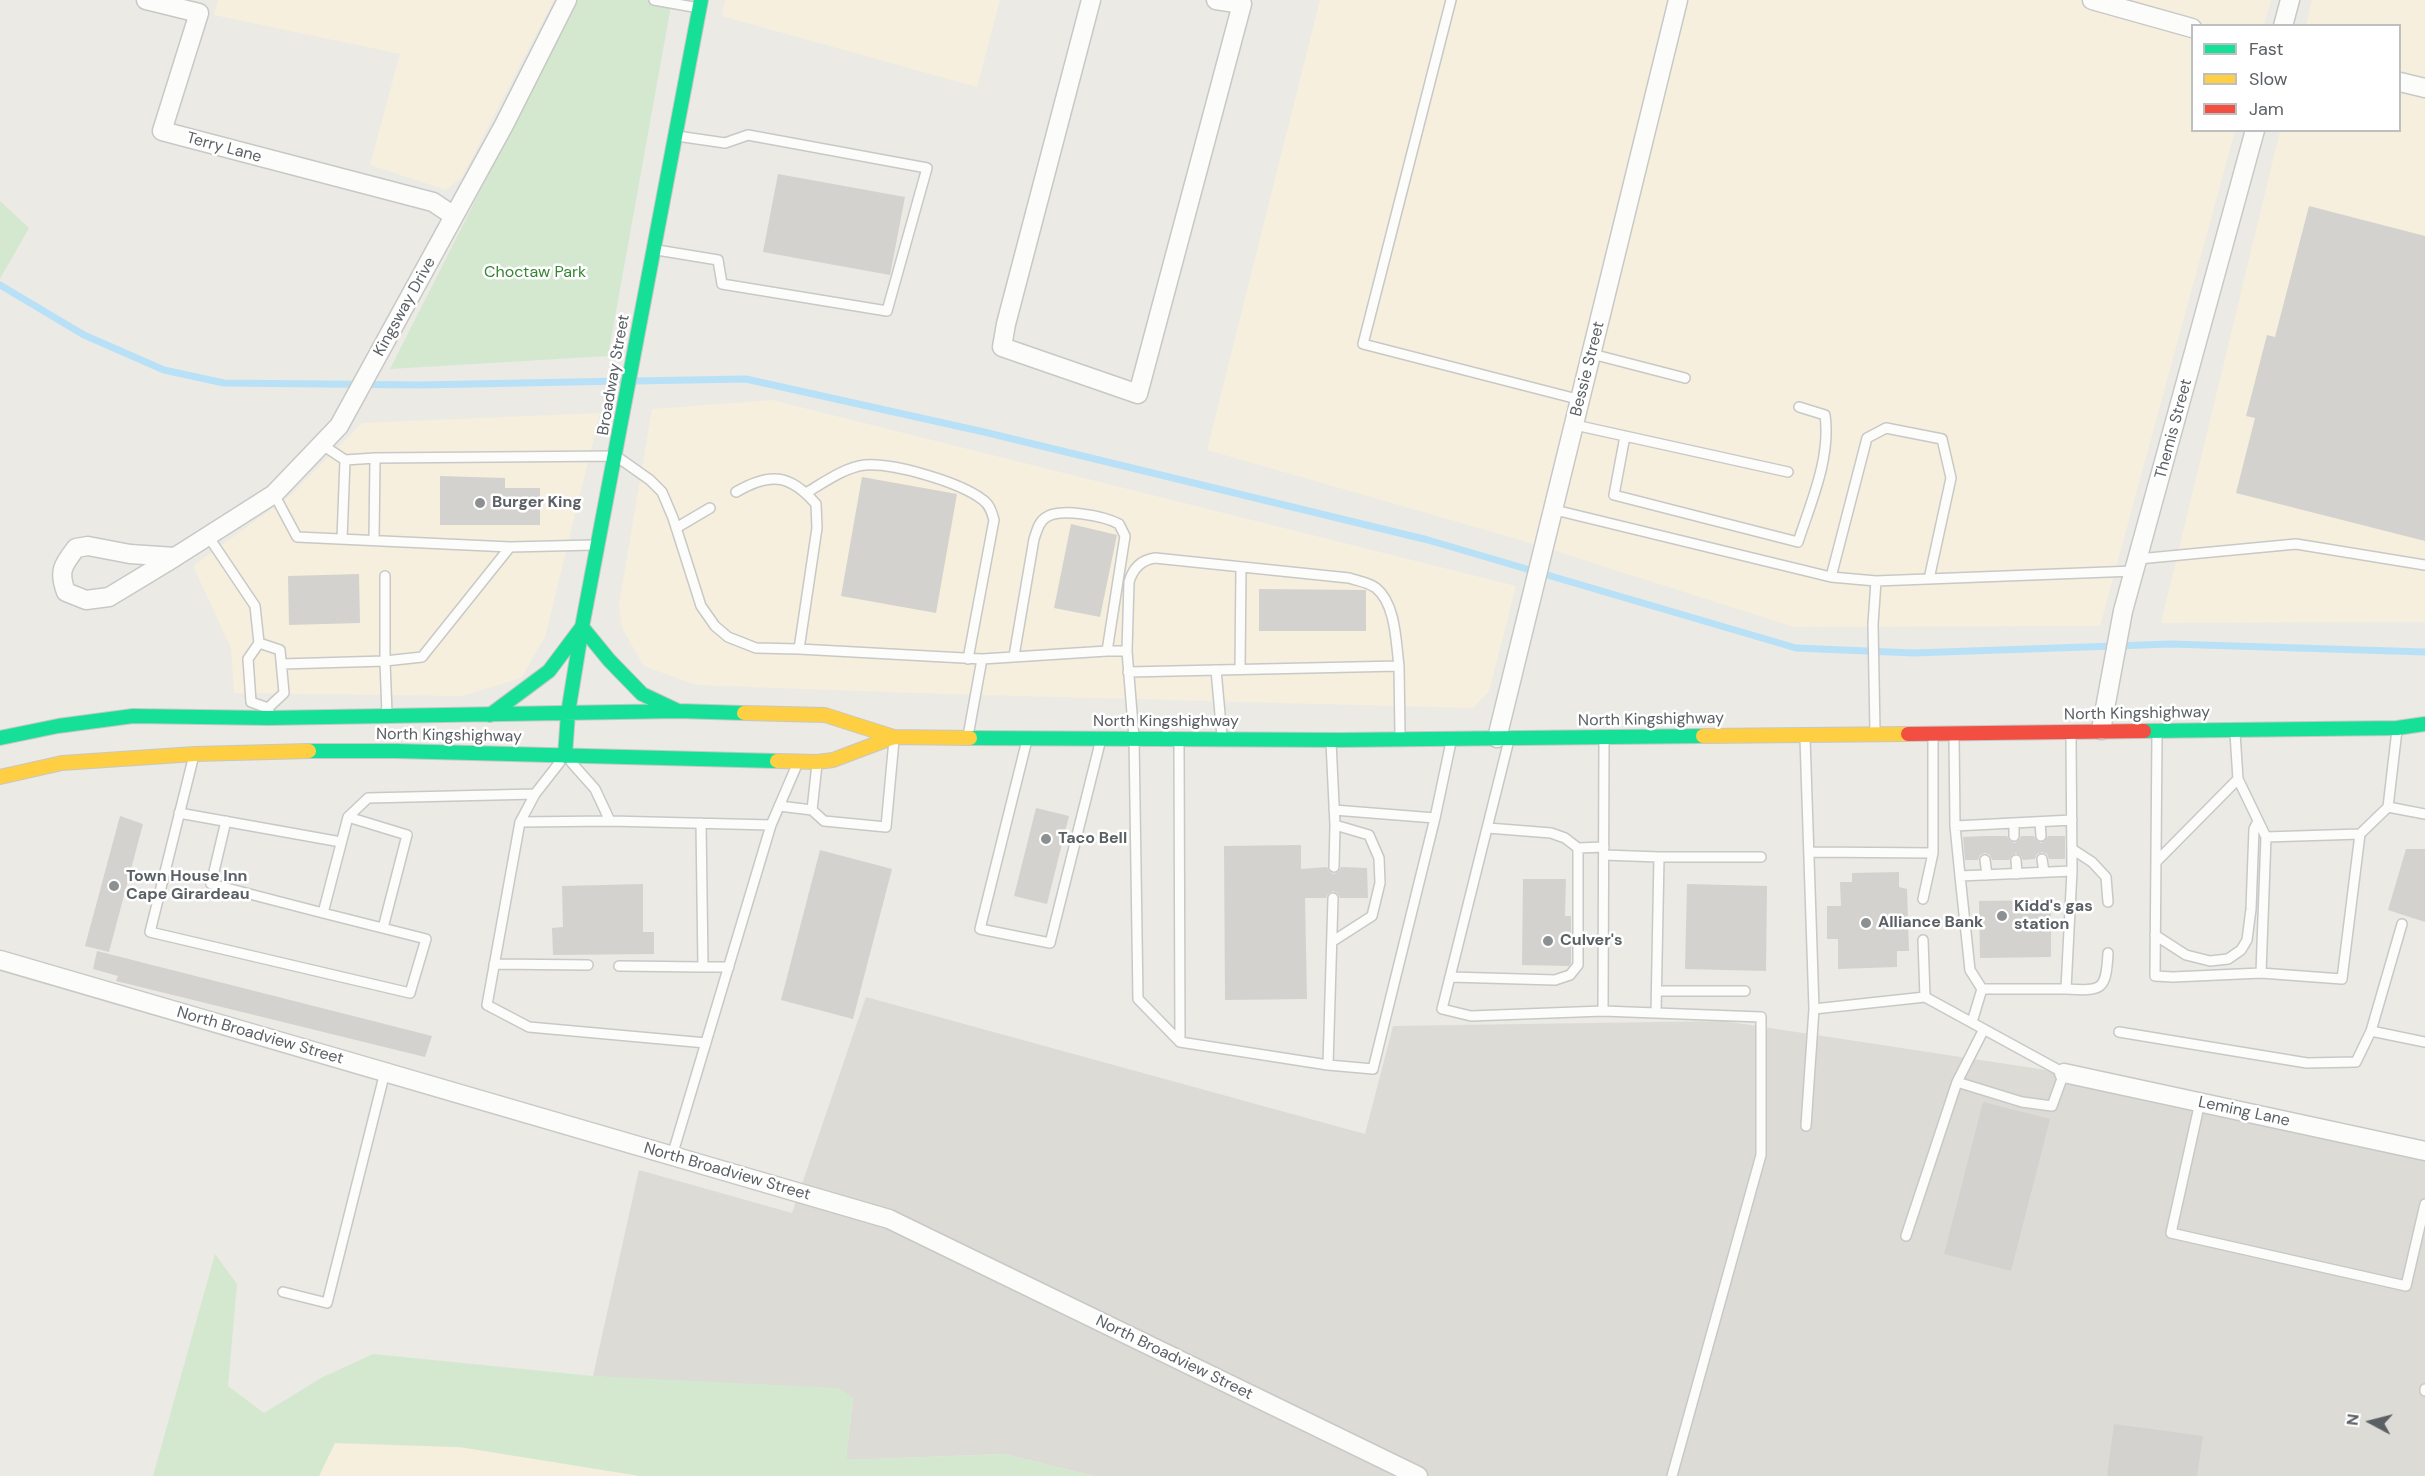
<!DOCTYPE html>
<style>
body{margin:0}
#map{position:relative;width:2425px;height:1476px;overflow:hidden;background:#ebeae5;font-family:"DM Sans",sans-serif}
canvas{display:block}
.legend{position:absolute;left:2191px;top:24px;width:210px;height:108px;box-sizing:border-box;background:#fff;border:2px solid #bdbfc1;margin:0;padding:8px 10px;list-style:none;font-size:18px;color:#5b6064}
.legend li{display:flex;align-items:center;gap:12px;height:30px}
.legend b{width:30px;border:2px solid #bdbfc1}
.north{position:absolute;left:2341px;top:1392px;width:60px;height:60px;-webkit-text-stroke:4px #fff;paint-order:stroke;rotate:277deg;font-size:16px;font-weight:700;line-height:24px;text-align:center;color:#5b6064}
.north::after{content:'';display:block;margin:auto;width:21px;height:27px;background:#5b6064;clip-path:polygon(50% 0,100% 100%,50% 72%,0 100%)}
</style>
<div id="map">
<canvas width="2425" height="1476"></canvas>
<ul class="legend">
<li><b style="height:8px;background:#16e098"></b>Fast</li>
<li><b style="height:8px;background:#ffcf43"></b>Slow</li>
<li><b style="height:8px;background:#f24e42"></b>Jam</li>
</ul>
<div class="north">N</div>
</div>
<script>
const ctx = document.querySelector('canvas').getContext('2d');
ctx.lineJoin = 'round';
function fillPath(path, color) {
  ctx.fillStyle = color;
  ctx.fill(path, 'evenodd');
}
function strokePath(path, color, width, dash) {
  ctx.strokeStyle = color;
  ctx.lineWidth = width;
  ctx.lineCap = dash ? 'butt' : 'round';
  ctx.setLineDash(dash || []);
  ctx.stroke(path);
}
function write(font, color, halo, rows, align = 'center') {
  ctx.font = font + ' "DM Sans",sans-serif';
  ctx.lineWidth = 5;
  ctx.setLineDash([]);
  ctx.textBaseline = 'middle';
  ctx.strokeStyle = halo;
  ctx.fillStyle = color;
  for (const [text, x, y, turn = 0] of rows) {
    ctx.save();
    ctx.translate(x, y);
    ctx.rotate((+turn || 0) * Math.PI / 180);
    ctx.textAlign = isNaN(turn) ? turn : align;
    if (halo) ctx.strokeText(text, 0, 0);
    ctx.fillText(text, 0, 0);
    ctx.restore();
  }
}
const commercial = new Path2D(`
 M218,0H554L462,177L446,190L370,165L400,54L214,15Z
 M725,0H1000L977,87L722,16Z
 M1320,0H2271L2264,25L2192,26V130L2235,131L2100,626L1794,627L1524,541L1207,450Z
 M2312,0H2425V622L2161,623L2280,131L2400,130V26L2306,25Z
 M772,400L1516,586L1489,691L1473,708L942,694L696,685L644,666L622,628L619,604L652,409Z
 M600,413L545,637L521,678L462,696L234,693L231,648L193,566L291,495L362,423Z
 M334,1443L472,1448L640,1476H319Z`);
const industrial = new Path2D(`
 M866,997L1365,1134L1393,1026L1724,1021L2046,1070L2425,1157V1476H1094L1004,1454L846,1460L853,1398L593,1376L639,1170L792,1213Z`);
const green = new Path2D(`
 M573,0H672L608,356L390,369L472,207Z
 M0,201L29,228L0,279Z
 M215,1254L237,1284L228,1386L264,1413L321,1378L373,1354L593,1376L839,1388L853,1398L846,1460L1004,1454L1094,1476H640L459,1447L335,1443L319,1476H153Z`);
const stream = new Path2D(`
 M0,285L84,335L164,370L224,383L420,385L623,381
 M634,381L746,379L984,432L1428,540L1796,648L1914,653L2171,644L2425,652`);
const building = new Path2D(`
 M778,174L905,197L890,275L763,252Z
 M2309,206L2425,236V541L2236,493L2255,418L2246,416L2267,335L2275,337Z
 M440,476L505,478V488H540V525H440Z
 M862,477L957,494L936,613L841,596Z
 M1071,524L1117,535L1100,617L1054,608Z
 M359,574L360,623L289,625L288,576Z
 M1259,589L1366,590V631H1259Z
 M1036,808L1069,816L1047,904L1014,896Z
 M120,816L143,824L109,952L85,946Z
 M1984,836H2007L2010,841L2015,843L2019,840L2021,836H2034L2036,840L2041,843L2045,841L2048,836H2065V859H2049L2047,854L2042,852L2037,854L2035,859L2023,860L2021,856L2016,853L2012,855L2009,860H1992L1990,855L1985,853L1980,855L1978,860H1965L1963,837Z
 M1301,845V869L1327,867L1330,872L1334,874L1339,871L1341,867L1367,868L1368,898H1340L1337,893L1333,891L1328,894L1326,898H1305L1307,999L1225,1000L1224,846Z
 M2406,849H2425V922L2388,910Z
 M820,850L892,869L853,1019L781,1000Z
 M1899,872V887L1907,889L1909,951H1897V967L1838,969V939H1827V906H1841L1840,882H1852V873Z
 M1523,879H1566L1565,916H1571V963L1569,966L1522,965Z
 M643,884V932H654V954L553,955L552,928L563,927L562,886Z
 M1687,884L1767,886L1766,971L1685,969Z
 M2051,900V957L1980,958L1979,901Z
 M97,951L432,1036L425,1057L116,981L118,976L93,969Z
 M1983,1102L2050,1119L2011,1271L1944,1254Z
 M2114,1424L2203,1436L2197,1476H2107Z`);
const lane = new Path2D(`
 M654,0L699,8
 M1451,0L1363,344L1581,400
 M657,250L718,260L722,284L887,311L927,168L748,135L725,143L677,136
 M1592,354L1685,378
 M1575,425L1788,472
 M1625,436L1614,495L1798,542C1811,502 1831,458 1825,415L1799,407
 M321,444L345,460L375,458L616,456L650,480L662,492L673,518L701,606L715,626L728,637L756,648L799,649L982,659L968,736
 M736,492C770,472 790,474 816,504L817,528L799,649
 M806,493C823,483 845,467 865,465C894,463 960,482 983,500C990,505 992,513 994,520L968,659
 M274,494L297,537L510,547L422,657L385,661V576
 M1555,510L1831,577L1876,581L2134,571
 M676,528L710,508
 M208,536L255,606L259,643L248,659L251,702L265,707
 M342,539L345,460
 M374,540L375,458
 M510,547L594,545
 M2138,559L2296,544L2425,565
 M1831,577L1867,438L1886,428L1942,439L1951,478L1929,579
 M259,643L280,650L284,693L268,708L269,712
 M1107,651H1127L1134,738L1138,999L1180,1042
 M1127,651L1129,582C1133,568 1141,560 1155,558L1349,578C1358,581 1368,582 1376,588C1396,604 1396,643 1399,666
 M982,659L1107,651L1125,536L1119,524C1104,516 1059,507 1045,518C1038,523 1037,531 1034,539L1014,656
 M282,664L385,661L387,714
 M1240,669L1241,567
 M1216,670L1222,736
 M1128,672L1399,666L1400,735
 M1875,732L1873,624L1876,581
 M2235,733L2238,779L2266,837L2261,973
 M2157,734L2155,976L2173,977L2261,973L2342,979L2360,834L2388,807L2397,730
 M1954,736L1955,826L1960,876L2072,871L2071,736
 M1805,738L1814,1009L1806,1126
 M1604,739L1603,1011L1761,1017V1155L1672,1476
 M1027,740L980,929L1050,943L1100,743
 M1509,740L1442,1009L1471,1016L1603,1011
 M1331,742L1335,825L1334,867
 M1179,744L1180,1042L1328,1065L1333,898
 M193,759L150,932L410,993L426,939L323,913L348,817L368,798L535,794
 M560,762L535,794L520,822L487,1005L529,1027L706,1043
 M571,762L595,789L610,821L771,825
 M779,806L812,810L824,821L886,827L894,740
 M2388,807L2425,814
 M812,810L817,764
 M1334,810L1435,818
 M179,813L341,842
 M348,817L407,835L383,928
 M226,821L211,884L323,913
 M520,822L610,821
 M2040,822L2041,836
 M701,823L703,967H729
 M2014,823V836
 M1955,826L2072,820
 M1488,828L1551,833L1565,838L1578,848L1604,847
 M2266,837L2360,834
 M2072,849L2092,862L2106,877L2108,902
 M1809,852L1933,853
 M1604,855L1659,857L1656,1013
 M1659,857H1761
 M2042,859L2044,872
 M1985,860L1987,875
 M2016,860L2017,874
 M2156,862L2238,779
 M1960,876L1970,970L1982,989H2066L2072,871
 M1923,899L1933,853V737
 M2155,935L2186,955L2210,961L2228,959L2241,950L2247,940L2251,909L2254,829L2258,821
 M1923,940L1925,997
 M1333,941L1372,916L1380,883L1379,858L1369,835L1335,825
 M494,964L588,965
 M619,966L703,967
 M1450,977L1555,980L1570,975L1578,965V848
 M2066,989C2102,991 2106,991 2108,953
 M1657,991H1745
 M1814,1009L1925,997L2064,1073L2052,1106L2022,1102L1957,1082L1984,1029
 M1972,1022L1982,989
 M2371,1031L2402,924
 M2119,1032L2307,1063L2356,1062L2371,1031L2425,1042
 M1328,1065L1373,1069L1435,818L1451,742
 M2200,1102L2171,1233L2406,1286L2425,1204
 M672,1156L771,825L796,767
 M1906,1236L1957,1082
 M283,1292L327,1303L385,1072
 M2425,1389V1391`);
const street = new Path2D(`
 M146,0L199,13L162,131L433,202L454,216
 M1091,0L1006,324L1002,347L1138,394L1242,4L1216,0
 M2092,0L2192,28
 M2283,26L2290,0
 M2400,82L2425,88
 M175,557L109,597L86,600L66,592C58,571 63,565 76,548L88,546L130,554L175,557L274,494L339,426L504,125L567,0
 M2101,730L2123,611L2255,130
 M1497,738L1678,0
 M0,960L889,1219L1418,1476
 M2064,1073L2425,1151`);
const fast = new Path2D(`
 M490,715L549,671L582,627L609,660L642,694L676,710
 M2144,731L2397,728L2425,724
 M0,738L58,726L133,716L269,718L678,711L744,713
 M970,738L1340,740L1703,736
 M309,751H396L777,761
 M565,756L568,713L582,627L701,0`);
const slow = new Path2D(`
 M744,713L825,715L894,737L970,738
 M1703,736L1908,734
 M777,761L817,762L833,760L894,737
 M0,777L62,763L195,754L309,751`);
const jam = new Path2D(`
 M1908,734L2144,731`);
const markers = [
 [480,503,6,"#8d9091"],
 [1046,839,6,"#8d9091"],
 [114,886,6,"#8d9091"],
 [2002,916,6,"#8d9091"],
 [1866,923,6,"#8d9091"],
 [1548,941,6,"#8d9091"]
];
const streetNames = [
 ["Terry Lane",224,148,15],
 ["Kingsway Drive",405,307,-61],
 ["Bessie Street",1588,369,-76],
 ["Broadway Street",614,375,-80],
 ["Themis Street",2174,429,-75],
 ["North Kingshighway",2137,714,-1],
 ["North Kingshighway",1651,720,-1],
 ["North Kingshighway",1166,722],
 ["North Kingshighway",449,736,1],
 ["North Broadview Street",260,1036,16],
 ["Leming Lane",2244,1112,12],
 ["North Broadview Street",727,1172,16],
 ["North Broadview Street",1174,1358,26]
];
const parkNames = [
 ["Choctaw Park",535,273]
];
const poiNames = [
 ["Burger King",492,503],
 ["Taco Bell",1058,839],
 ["Town House Inn",126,877],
 ["Cape Girardeau",126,895],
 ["Kidd's gas",2014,907],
 ["station",2014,925],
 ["Alliance Bank",1878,923],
 ["Culver's",1560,941]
];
fillPath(commercial, '#f6efdd');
fillPath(industrial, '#dcdbd6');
fillPath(green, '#d4e8d0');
strokePath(stream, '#b8e1f7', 7);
fillPath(building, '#d3d2cf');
strokePath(lane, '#c8c8c7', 12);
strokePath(street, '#c8c8c7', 21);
strokePath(fast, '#c7c7c6', 16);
strokePath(slow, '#c7c7c6', 16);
strokePath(jam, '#c7c7c6', 16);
strokePath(lane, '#fcfcfb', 9);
strokePath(street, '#fcfcfb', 18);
strokePath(fast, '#16e098', 14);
strokePath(slow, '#ffcf43', 14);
strokePath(jam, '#f24e42', 14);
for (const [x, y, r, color] of markers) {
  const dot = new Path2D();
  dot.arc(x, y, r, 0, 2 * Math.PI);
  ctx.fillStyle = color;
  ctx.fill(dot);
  strokePath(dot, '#fff', 2);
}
write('16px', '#5b6064', '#fff', streetNames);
write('16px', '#338531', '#fff', parkNames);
write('bold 16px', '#5b6064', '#fff', poiNames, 'left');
</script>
